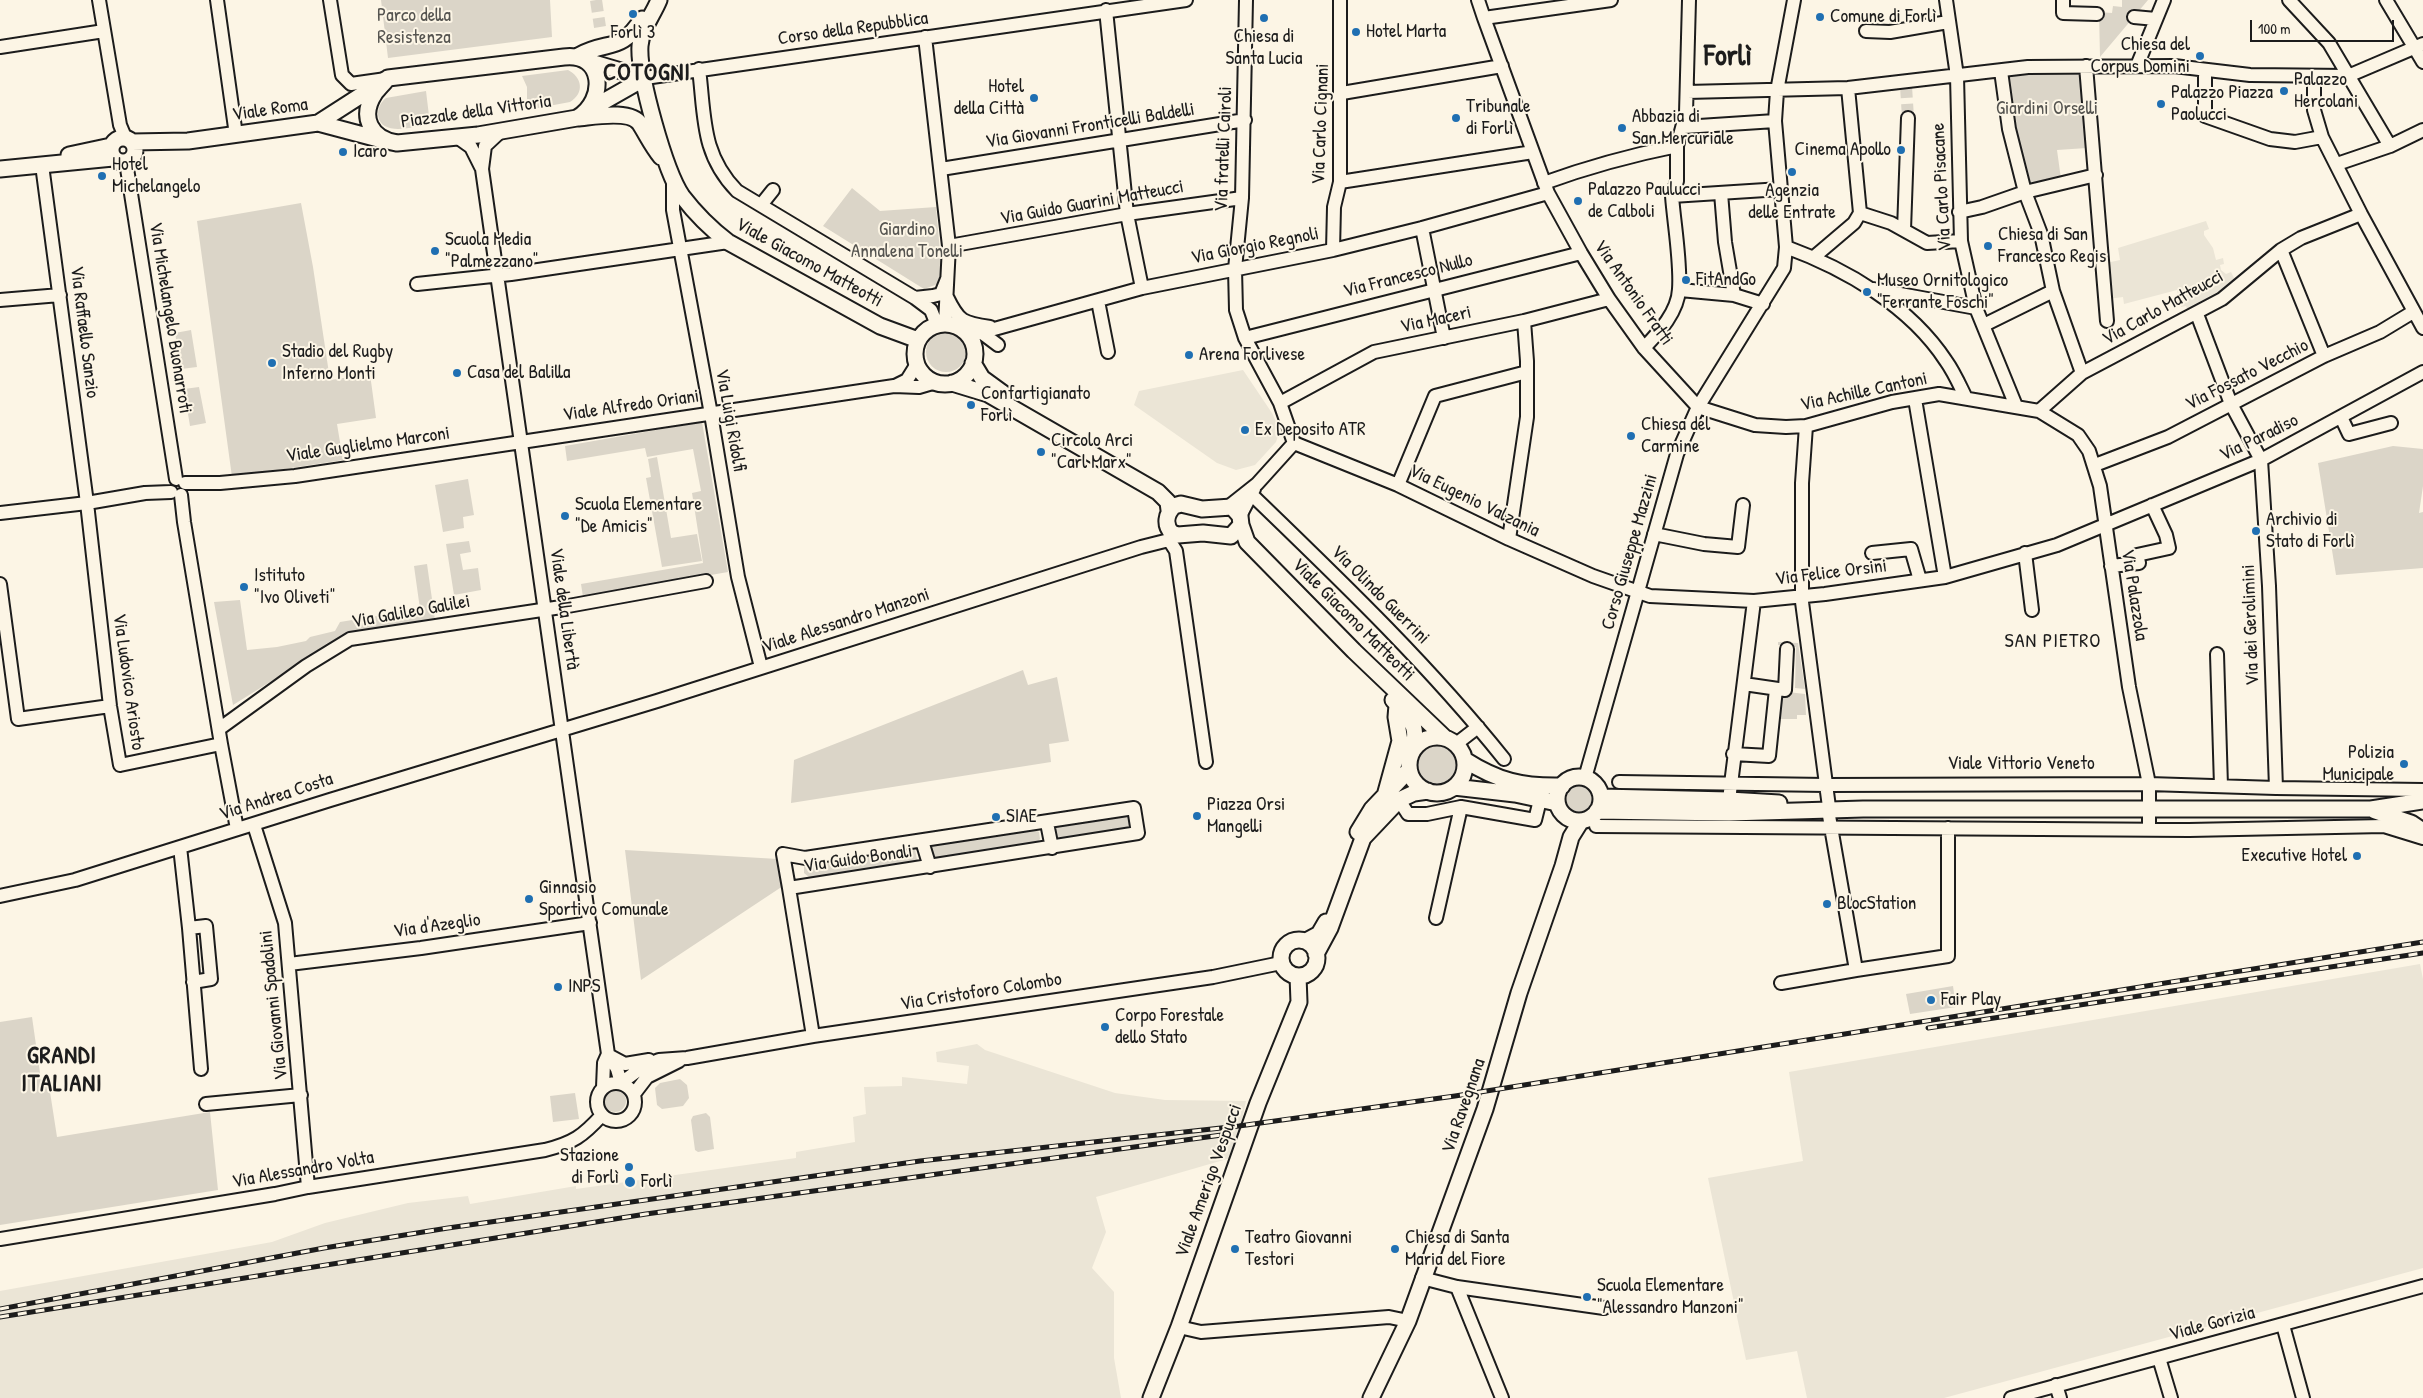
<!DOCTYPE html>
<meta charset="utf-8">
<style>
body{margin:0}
#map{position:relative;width:2423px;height:1398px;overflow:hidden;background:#fcf5e5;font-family:"Patrick Hand",sans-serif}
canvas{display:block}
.scale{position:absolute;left:2250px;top:20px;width:144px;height:22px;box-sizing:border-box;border:2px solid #1c1c1c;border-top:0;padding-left:6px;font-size:15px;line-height:18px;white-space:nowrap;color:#1c1c1c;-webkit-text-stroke:4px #fcf5e5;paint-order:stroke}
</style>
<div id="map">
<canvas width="2423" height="1398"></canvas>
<div class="scale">100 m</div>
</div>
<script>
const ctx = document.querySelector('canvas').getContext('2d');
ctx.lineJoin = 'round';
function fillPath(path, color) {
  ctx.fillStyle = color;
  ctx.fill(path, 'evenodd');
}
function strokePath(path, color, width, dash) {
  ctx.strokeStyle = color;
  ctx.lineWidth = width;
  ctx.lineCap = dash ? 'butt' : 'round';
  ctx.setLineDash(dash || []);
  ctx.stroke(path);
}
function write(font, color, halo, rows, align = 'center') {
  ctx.font = font + ' "Patrick Hand",sans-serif';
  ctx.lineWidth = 4;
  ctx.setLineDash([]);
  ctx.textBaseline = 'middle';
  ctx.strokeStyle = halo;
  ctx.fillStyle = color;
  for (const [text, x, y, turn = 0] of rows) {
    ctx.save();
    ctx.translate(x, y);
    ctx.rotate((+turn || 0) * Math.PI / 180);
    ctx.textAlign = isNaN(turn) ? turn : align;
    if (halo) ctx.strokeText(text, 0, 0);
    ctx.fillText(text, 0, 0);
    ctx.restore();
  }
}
const built = new Path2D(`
 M2206,221L2209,229L2204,231V235L2213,248L2216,260L2223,258L2224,264L2220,265L2221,270L2226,274L2231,272L2235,280L2231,283L2234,287L2189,314L2186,306L2181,307L2177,290L2124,304L2123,297L2108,299L2106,263L2120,260L2118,248Z
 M1243,370L1272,413L1280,430L1276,442L1255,465L1236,470L1217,463L1134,405L1139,391Z
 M2420,964L2423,979V1268L1944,1398H1807L1797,1351L1746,1360L1708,1178L1803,1161L1789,1072Z
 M977,1044L985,1050L1115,1093L1165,1100L1246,1101L1234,1157L1096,1197L1106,1232L1092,1268L1114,1292V1358L1121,1398H0V1291L272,1242L325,1223L408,1203L468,1196L470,1204L576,1186V1189L796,1158V1152L855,1142L853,1117L866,1114L864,1087L902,1086V1077L967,1084L969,1066L937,1062L936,1052Z`);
const green = new Path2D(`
 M381,0H550L552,37L388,58Z
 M2122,0H2148L2100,57L2099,12L2112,13L2113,6L2122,7Z
 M568,70C582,77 585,93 570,102L527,110V87L522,76Z
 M2081,72L2087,148L2057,150L2061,179L2028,188L2013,128L2005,74Z
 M426,91L430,124C416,126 381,138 378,115C378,107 381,102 386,98Z
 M852,188L880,211L936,207L942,274L938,284L924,289L823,226Z
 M301,203L313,267L330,380L370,374L376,418L337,424L343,460L232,477L197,221Z
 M191,330L197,367L181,369L175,333Z
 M926 352a20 20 0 1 1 40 0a20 20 0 1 1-40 0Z
 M199,387L206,423L190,426L184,389Z
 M702,422L728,572L583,597L581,584L703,563L692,493L701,491L693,449L647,457L645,448L567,461L565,446Z
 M2393,446L2423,449V486L2419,513L2423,512V568L2336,575L2318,463Z
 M657,457L671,538L697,534L702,561L662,567L646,478L651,477L648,459Z
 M468,479L474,515L463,517L464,528L443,532L435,485Z
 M469,541L471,552L460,554L463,570L478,568L481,590L454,595L446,544Z
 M427,564L435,620L347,634L233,705L214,602L240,600L247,650L277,647L306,641L310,637L335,631L340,622L420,609L414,566Z
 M1778,642L1798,643L1805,689L1795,688L1796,647L1778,645Z
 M1023,670L1028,685L1057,677L1069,741L1049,744L1051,762L791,803L794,760Z
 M1779,691L1805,694L1806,715H1797V719H1777Z
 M1416 764a20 20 0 1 1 40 0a20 20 0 1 1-40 0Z
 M1566 799a13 13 0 1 1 26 0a13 13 0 1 1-26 0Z
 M1127,815L1132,825L1125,829L1058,840L1055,836L1053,830L1057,825Z
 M1031,828L1039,832L1040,839L1036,844L934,859L928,849L932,844Z
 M908,848L915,849L917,860L912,864L810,878L804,873V866L809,862Z
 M625,850L778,859L783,886L641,980Z
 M1953,986L1956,1007L1910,1014L1906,994Z
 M32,1017L41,1080L48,1079L57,1137L210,1112L218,1190L0,1225V1022Z
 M680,1079L687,1085L689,1098L683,1106L662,1109L657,1105L655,1088L660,1083Z
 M604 1101a11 11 0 1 1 22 0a11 11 0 1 1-22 0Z
 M575,1093L579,1119L553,1122L550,1096Z
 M706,1113L710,1117L714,1149L698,1152L695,1150L691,1120L693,1116Z`);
const minorTunnel = new Path2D(`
 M596,0L600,27
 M1906,86L1908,118`);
const minor = new Path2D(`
 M99,0L120,125L125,137
 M217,0L236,135
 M330,0L342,75L351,84L386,79
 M1246,0L1242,198L1235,269L1236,310L1245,338L1280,403L1294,443
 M1478,0L1484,18
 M1611,0L1484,18L1548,193L1581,253L1609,299L1644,348L1698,407L1755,425L1786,427L1806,426L1892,402L1939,394L2039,411L2078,435L2089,451L2100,486L2129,687L2149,784V829
 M1689,0L1686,113L1677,146V181L1672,196L1781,189
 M1946,0L1957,76L1961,241L1976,308L2016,406
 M2063,0V13L2097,14
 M2289,0L2329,43L2390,146
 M2386,0L2423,62
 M1106,10L1127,214L1142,288
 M2134,17L2156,19
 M1866,31L1890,32L1948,22
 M925,37L949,246L945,324
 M0,47L104,31
 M2086,66L2107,321
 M2137,66L2164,0
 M699,69C705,117 701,154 737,191L915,298L933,296L941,294L947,279
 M2001,71L2009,129L2025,192L2041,234L2053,291L2082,373
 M2205,71V116L2270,139L2295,142L2322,137
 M2314,76V110L2322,137L2361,214L2423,328
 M645,78L1186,0
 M1687,92L1848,88L2028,67L2174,66L2250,75L2348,76L2423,44
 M1342,93L1502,66
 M1684,127L1775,121L1777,91L1794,0
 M500,132L485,146L482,169L608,1054L617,1069L621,1083
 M457,137L471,147L481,167
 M126,162L176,479
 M2337,164L2390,146L2423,130
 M42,165L87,503L110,706L120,765L221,744
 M941,169L1245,120
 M673,178V210L711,414L738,577L761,667
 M1340,182L1533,152
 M1544,183C1588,167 1632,155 1677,146
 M1721,193L1725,242L1734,295
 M761,205L773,190
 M1959,212L1982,207L2025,192L2096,175
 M1860,213L1891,223L1927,243L1961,241
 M1422,228L1444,338
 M1904,230L1908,118
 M949,246L1127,214L1242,198
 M1786,247C1846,269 1910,306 1946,361C1954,372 1960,386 1966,398
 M1333,250L1334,207L1340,182V0
 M2281,250L2324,356
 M1814,257L1854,223L1860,213L1848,88
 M417,284L511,274L728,242
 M1873,289L1976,308
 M1680,290L1734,295L1763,304
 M947,297C959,322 963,323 990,327
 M915,298L931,310L937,325
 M0,300L60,295
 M1098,301L1108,352
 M2197,314L2231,404L2261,460L2269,586L2276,788
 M1984,325L2053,291
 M982,333L998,345
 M969,336L1142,288L1333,250L1422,228L1548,193
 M1245,338L1581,253
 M1644,348C1659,332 1678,312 1679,289C1681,262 1674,223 1672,196
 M895,386L907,380L917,364
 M1915,399L1945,577
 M1280,403L1374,352L1524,321L1609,299
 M2039,411L2082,373L2222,299L2281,250L2301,238L2361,214
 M2341,417L2349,434L2391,423
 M1806,426L1802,483V602L1829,807
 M1294,443L1398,485L1509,539L1593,576L1650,596L1754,601L1825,594L1945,577L2057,545L2261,460L2423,372
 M2095,465L2168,437L2324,356L2380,332L2413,312
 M185,483H220L295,476L894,386L919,387L936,382
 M1398,485L1435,396L1527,372
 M1251,494C1339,579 1427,663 1504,759
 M181,495L184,522L221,744L237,829
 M1228,507L1257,484L1294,443
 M0,513L87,503L145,493L171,492
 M1240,516L1254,489
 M1654,534L1704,544L1738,547L1743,505
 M1509,539L1527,417V361L1524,321
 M1169,540L1176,551L1206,762
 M1872,553L1911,549L1920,580
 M2025,553L2032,610
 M2111,566L2139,563L2137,555L2169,548L2166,535L2152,505
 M0,584L18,719L110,706
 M2217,654L2221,786
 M1744,684L1785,690L1787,649
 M219,729L306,666L350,639L568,606L706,581
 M1456,744L1478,727
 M1733,754L1769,756L1776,689
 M1585,778L1677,454L1698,407L1784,268L1786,247L1775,121
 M1619,782L1826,785L2149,784L2276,788L2423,790
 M1399,800L1408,814H1427L1461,807L1535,820L1540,800
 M1729,800L1754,601
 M1134,808L1138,833L789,888L783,854L805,858Z
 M1047,823L1052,848
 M254,825L285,923L308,1187
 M1596,826L2189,830L2384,826L2423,838
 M922,841L930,867
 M180,847L189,928L201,1069
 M789,888L813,1036
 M0,896L75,880L330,800L657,701L1141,547L1169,540L1178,535
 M1436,918L1461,807
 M189,928L206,926L211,979L193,982
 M289,964L421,948L590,923
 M1856,970L1948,956V828
 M1781,983L1856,970L1828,810
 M610,1056L625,1064L649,1060
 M597 1102a19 19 0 1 1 38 0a19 19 0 1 1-38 0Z
 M621,1083L644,1066L659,1060L687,1058L813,1036L1213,977L1281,963
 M603,1087L604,1063L608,1054
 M634,1094L647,1077L679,1061
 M206,1104L301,1095
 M0,1239L275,1194L308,1187L545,1150C573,1143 583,1136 602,1115
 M1422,1278L1457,1287L1604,1308
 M1457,1287L1502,1398
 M2283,1325L2303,1398
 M1179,1327L1201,1332L1389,1317L1408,1321
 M2159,1358L2171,1398
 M2056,1385L2060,1398
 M2011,1398L2423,1286`);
const major = new Path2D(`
 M659,0C653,15 641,29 640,46C638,75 665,171 682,196C695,213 711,229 728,242L880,326L918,340
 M578,56C608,39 620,54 642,19
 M587,61L645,78
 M587,111L645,78
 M577,118C592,117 631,109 640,124C647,135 652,146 661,157
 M318,123L388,78L564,57C604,52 607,100 577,118L478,135L397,143C371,139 359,117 375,93C379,88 384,83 388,78
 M111 150a12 12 0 1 1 24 0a12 12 0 1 1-24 0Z
 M132,142L188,141L318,123L382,140
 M69,155L111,146
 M0,169L113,158
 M915 354a30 30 0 1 1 60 0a30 30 0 1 1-60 0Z
 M973,363L982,378L1004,394
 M952,383L988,394L1158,492L1168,502L1169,510
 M1181,504L1202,509L1232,507L1240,516L1241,525L1231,536L1203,533L1178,535L1172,533C1164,525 1166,514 1174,506Z
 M1241,525L1247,542L1354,651L1445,738
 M1393,700C1412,721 1421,727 1410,755
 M1409 765a28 28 0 1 1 56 0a28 28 0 1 1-56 0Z
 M1465,760C1498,781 1522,787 1562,786
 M1557 799a22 22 0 1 1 44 0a22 22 0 1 1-44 0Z
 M1454,787L1515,794L1557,803
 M1386,792L1400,741L1396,717L1397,705
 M1601,797L1729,800L1779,803
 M1597,811L1729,813L1863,809H2371L2423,801
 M2375,811L2411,823L2423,831
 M1358,832L1372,809L1409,770
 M1281 958a18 18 0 1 1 36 0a18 18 0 1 1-36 0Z
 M1306,941L1319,934L1326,922
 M1316,954L1330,928L1363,838L1399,800L1414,793L1428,791
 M1151,1398L1179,1327L1258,1103L1299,1002L1298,976
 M1371,1398L1408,1321L1485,1109L1519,993L1563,866L1571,837L1581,821`);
const rail = new Path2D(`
 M1928,1028L2423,953
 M0,1309L324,1248L448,1228L920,1161L1239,1126L1455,1096L2423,942
 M0,1317L646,1214L1229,1134`);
const markers = [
 [633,14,5,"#1f6fb2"],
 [1820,17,5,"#1f6fb2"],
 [1264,18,5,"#1f6fb2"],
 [1356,32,5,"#1f6fb2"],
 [2200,56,5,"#1f6fb2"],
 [2284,91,5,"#1f6fb2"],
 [1034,98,5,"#1f6fb2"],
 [2161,104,5,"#1f6fb2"],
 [1456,118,5,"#1f6fb2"],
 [1622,128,5,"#1f6fb2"],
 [1901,150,5,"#1f6fb2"],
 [343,152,5,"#1f6fb2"],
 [1792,172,5,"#1f6fb2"],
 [102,176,5,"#1f6fb2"],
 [1578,201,5,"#1f6fb2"],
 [1988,246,5,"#1f6fb2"],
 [435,251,5,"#1f6fb2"],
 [1686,280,5,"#1f6fb2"],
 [1867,292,5,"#1f6fb2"],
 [1189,355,5,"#1f6fb2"],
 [272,363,5,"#1f6fb2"],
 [457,373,5,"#1f6fb2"],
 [971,405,5,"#1f6fb2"],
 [1245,430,5,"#1f6fb2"],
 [1631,436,5,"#1f6fb2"],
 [1041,452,5,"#1f6fb2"],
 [565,516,5,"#1f6fb2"],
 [2256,531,5,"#1f6fb2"],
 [244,587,5,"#1f6fb2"],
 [2404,764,5,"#1f6fb2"],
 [1197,816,5,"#1f6fb2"],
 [996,817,5,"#1f6fb2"],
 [2357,856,5,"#1f6fb2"],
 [529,899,5,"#1f6fb2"],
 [1827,904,5,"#1f6fb2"],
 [558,987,5,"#1f6fb2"],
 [1931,1000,5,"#1f6fb2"],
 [1105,1027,5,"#1f6fb2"],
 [629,1167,5,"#1f6fb2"],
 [630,1182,6,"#1f6fb2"],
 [1235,1249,5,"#1f6fb2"],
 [1395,1249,5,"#1f6fb2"],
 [1587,1297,5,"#1f6fb2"]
];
const parkNames = [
 ["Parco della",414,16],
 ["Resistenza",414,38],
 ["Giardini Orselli",2047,109],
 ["Giardino",907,230],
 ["Annalena Tonelli",907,252]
];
const poiNames = [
 ["Comune di Forlì",1830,17],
 ["Hotel Marta",1366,32],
 ["Forlì 3",633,33,"center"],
 ["Chiesa di",1264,37,"center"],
 ["Santa Lucia",1264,59,"center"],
 ["Chiesa del",2190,45,"right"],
 ["Corpus Domini",2190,67,"right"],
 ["Palazzo",2294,80],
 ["Hercolani",2294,102],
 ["Hotel",1024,87,"right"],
 ["della Città",1024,109,"right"],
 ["Palazzo Piazza",2171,93],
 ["Paolucci",2171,115],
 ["Tribunale",1466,107],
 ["di Forlì",1466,129],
 ["Abbazia di",1632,117],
 ["San Mercuriale",1632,139],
 ["Cinema Apollo",1891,150,"right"],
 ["Icaro",353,152],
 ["Hotel",112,165],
 ["Michelangelo",112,187],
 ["Palazzo Paulucci",1588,190],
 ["de Calboli",1588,212],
 ["Agenzia",1792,191,"center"],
 ["delle Entrate",1792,213,"center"],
 ["Chiesa di San",1998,235],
 ["Francesco Regis",1998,257],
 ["Scuola Media",445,240],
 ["\"Palmezzano\"",445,262],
 ["FitAndGo",1696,280],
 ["Museo Ornitologico",1877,281],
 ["\"Ferrante Foschi\"",1877,303],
 ["Stadio del Rugby",282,352],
 ["Inferno Monti",282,374],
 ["Arena Forlivese",1199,355],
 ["Casa del Balilla",467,373],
 ["Confartigianato",981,394],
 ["Forlì",981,416],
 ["Chiesa del",1641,425],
 ["Carmine",1641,447],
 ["Ex Deposito ATR",1255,430],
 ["Circolo Arci",1051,441],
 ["\"Carl Marx\"",1051,463],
 ["Scuola Elementare",575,505],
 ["\"De Amicis\"",575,527],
 ["Archivio di",2266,520],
 ["Stato di Forlì",2266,542],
 ["Istituto",254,576],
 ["\"Ivo Oliveti\"",254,598],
 ["Polizia",2394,753,"right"],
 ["Municipale",2394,775,"right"],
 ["Piazza Orsi",1207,805],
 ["Mangelli",1207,827],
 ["SIAE",1006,817],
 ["Executive Hotel",2347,856,"right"],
 ["Ginnasio",539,888],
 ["Sportivo Comunale",539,910],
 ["BlocStation",1837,904],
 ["INPS",568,987],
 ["Fair Play",1941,1000],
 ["Corpo Forestale",1115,1016],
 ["dello Stato",1115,1038],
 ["Stazione",619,1156,"right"],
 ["di Forlì",619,1178,"right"],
 ["Forlì",641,1182],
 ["Teatro Giovanni",1245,1238],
 ["Testori",1245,1260],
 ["Chiesa di Santa",1405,1238],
 ["Maria del Fiore",1405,1260],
 ["Scuola Elementare",1597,1286],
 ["\"Alessandro Manzoni\"",1597,1308]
];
const streetNames = [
 ["Corso della Repubblica",853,29,-8],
 ["Viale Roma",270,110,-8],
 ["Piazzale della Vittoria",476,112,-8],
 ["Via Carlo Cignani",1321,124,-88],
 ["Via Giovanni Fronticelli Baldelli",1090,126,-9],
 ["Via fratelli Cairoli",1224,149,-88],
 ["Via Carlo Pisacane",1942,187,-93],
 ["Via Guido Guarini Matteucci",1092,203,-10],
 ["Via Giorgio Regnoli",1255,246,-11],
 ["Viale Giacomo Matteotti",809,263,29],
 ["Via Francesco Nullo",1408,276,-14],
 ["Via Antonio Fratti",1633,293,55],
 ["Via Carlo Matteucci",2163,308,-29],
 ["Via Michelangelo Buonarroti",170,318,81],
 ["Via Maceri",1436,320,-12],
 ["Via Raffaello Sanzio",84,332,83],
 ["Via Fossato Vecchio",2247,375,-27],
 ["Via Achille Cantoni",1864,392,-12],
 ["Viale Alfredo Oriani",631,406,-8],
 ["Via Luigi Ridolfi",730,420,80],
 ["Via Paradiso",2259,438,-26],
 ["Viale Guglielmo Marconi",368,445,-8],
 ["Via Eugenio Valzania",1474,501,26],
 ["Corso Giuseppe Mazzini",1630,552,-74],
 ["Via Felice Orsini",1831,573,-7],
 ["Via Olindo Guerrini",1380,595,45],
 ["Via Palazzola",2134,595,81],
 ["Viale della Libertà",564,609,82],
 ["Via Galileo Galilei",411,612,-10],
 ["Viale Giacomo Matteotti",1353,620,45],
 ["Viale Alessandro Manzoni",846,621,-18],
 ["Via dei Gerolimini",2251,625,-92],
 ["Via Ludovico Ariosto",128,682,82],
 ["Viale Vittorio Veneto",2021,764],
 ["Via Andrea Costa",276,797,-18],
 ["Via Guido Bonali",858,859,-8],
 ["Via d'Azeglio",437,926,-8],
 ["Via Cristoforo Colombo",981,992,-9],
 ["Via Giovanni Spadolini",274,1005,-96],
 ["Via Ravegnana",1464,1106,-71],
 ["Via Alessandro Volta",303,1170,-10],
 ["Viale Amerigo Vespucci",1209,1181,-70],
 ["Viale Gorizia",2212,1324,-15]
];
const neighbourhoodNames = [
 ["SAN PIETRO",2053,642]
];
const districtNames = [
 ["COTOGNI",647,74],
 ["GRANDI",62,1057],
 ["ITALIANI",62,1085]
];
const townNames = [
 ["Forlì",1728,57]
];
fillPath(built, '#ebe5d6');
fillPath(green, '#dbd5c8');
strokePath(minorTunnel, '#dad4c7', 12, [12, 6]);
strokePath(minor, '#1c1c1c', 16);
strokePath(major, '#1c1c1c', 19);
strokePath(minor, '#fcf5e5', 12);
strokePath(major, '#fcf5e5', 15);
strokePath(rail, '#1c1c1c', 5);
strokePath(rail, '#fcf5e5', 3, [9]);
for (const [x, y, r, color] of markers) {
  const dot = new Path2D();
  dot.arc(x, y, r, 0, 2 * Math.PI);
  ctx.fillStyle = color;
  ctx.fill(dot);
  strokePath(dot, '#fcf5e5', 2);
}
write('19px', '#555450', '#fcf5e5', parkNames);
write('19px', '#1c1c1c', '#fcf5e5', poiNames, 'left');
write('19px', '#1c1c1c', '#fcf5e5', streetNames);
ctx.letterSpacing = '1px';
write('20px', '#1c1c1c', '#fcf5e5', neighbourhoodNames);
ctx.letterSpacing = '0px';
ctx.letterSpacing = '1px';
write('bold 24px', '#1c1c1c', '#fcf5e5', districtNames);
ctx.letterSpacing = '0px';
write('bold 29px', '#1c1c1c', '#fcf5e5', townNames);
</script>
